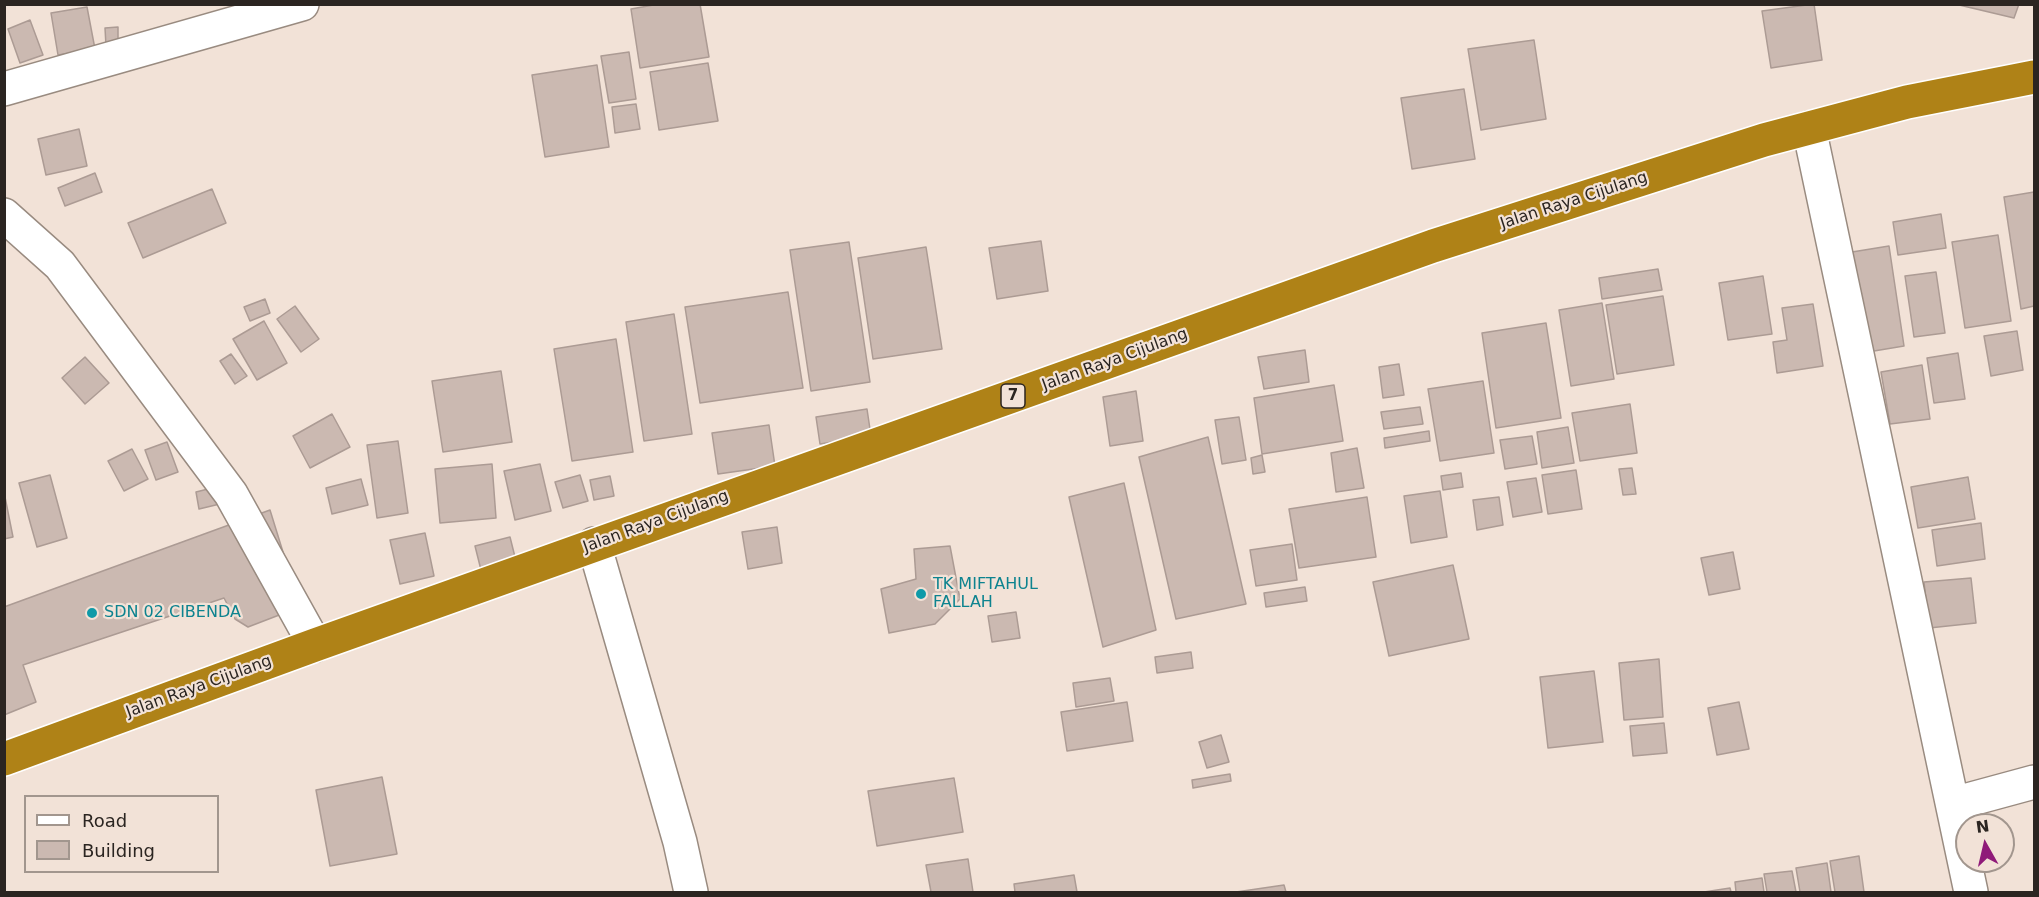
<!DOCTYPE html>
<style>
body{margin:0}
#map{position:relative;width:2039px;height:897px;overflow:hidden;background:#f2e2d7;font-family:"DejaVu Sans",sans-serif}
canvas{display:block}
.frame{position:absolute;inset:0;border:6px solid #2b2521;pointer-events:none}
.legend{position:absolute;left:24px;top:795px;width:195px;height:78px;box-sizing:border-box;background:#f2e2d7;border:2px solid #a2968e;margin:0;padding:8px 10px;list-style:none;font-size:18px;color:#2b2521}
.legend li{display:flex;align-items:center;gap:12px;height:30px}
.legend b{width:30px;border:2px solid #a2968e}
.north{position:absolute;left:1955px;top:813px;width:60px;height:60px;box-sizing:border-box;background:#f2e2d7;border:2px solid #a2968e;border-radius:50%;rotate:352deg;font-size:16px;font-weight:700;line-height:24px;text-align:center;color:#2b2521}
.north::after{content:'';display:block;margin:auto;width:21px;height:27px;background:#8f1a79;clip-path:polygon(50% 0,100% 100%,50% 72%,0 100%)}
</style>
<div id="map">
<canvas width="2039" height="897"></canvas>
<div class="frame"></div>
<ul class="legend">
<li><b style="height:8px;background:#fff"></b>Road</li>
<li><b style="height:16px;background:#cbb9b1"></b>Building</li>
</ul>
<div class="north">N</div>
</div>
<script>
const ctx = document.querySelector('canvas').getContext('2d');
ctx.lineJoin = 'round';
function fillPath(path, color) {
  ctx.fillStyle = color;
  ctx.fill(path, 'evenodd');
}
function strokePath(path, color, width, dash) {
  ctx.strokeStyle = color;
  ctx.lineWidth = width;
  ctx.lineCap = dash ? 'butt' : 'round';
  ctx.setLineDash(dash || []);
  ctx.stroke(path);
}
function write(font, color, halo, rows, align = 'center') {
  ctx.font = font + ' "DejaVu Sans",sans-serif';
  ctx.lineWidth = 4.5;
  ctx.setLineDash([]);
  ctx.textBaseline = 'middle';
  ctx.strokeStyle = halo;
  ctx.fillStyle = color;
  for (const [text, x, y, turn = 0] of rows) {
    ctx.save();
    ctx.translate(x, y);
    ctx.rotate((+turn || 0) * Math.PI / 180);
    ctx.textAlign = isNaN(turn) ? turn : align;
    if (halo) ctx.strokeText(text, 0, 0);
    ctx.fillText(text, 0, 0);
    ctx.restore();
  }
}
const building = new Path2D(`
 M659,4H700L709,57L640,68L631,9Z
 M1814,4L1822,60L1771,68L1762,11Z
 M1955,4H2019L2014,18Z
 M87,7L95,49L58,55L51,13Z
 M30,20L43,55L20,63L8,29Z
 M118,27V46H106L105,28Z
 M1534,40L1546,119L1481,130L1468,49Z
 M629,52L636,99L609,103L601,56Z
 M708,63L718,121L659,130L650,72Z
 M597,65L609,147L545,157L532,75Z
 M1464,89L1475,159L1412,169L1401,98Z
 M636,104L640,129L615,133L612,107Z
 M79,129L87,166L46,175L38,139Z
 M95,173L102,192L65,206L58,188Z
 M212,189L226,223L143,258L128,223Z
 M2034,192V306L2021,309L2004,197Z
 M1941,214L1946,248L1898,255L1893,222Z
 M1998,235L2011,321L1965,328L1952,242Z
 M1041,241L1048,291L997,299L989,248Z
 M849,242L870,382L811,391L790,250Z
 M1889,246L1904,346L1868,352L1852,252Z
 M926,247L942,349L873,359L858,258Z
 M1658,269L1662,290L1602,299L1599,278Z
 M1936,272L1945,333L1914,337L1905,276Z
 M1763,276L1772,334L1728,340L1719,283Z
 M788,292L803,388L700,403L685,307Z
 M1663,296L1674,365L1617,374L1606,305Z
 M265,299L270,313L250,321L244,307Z
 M1602,303L1614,379L1571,386L1559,310Z
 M1813,304L1823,366L1777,373L1773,342L1787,340L1782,308Z
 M295,306L319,339L301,352L277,319Z
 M674,314L692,434L644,441L626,322Z
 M264,321L287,363L257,380L233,339Z
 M1546,323L1561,418L1496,428L1482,333Z
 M2017,331L2023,370L1991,376L1984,336Z
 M616,339L633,452L572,461L554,349Z
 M1305,350L1309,382L1264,389L1258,357Z
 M1958,353L1965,399L1934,403L1927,358Z
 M231,354L247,376L235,384L220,361Z
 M85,357L109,383L85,404L62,378Z
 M1399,364L1404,395L1383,398L1379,367Z
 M1922,365L1930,419L1890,424L1881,372Z
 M501,371L512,442L443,452L432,381Z
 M1483,381L1494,453L1440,461L1428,389Z
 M1334,385L1343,441L1262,454L1254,398Z
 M1136,391L1143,441L1110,446L1103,397Z
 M1630,404L1637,453L1580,461L1572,413Z
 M1420,407L1423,424L1384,429L1381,412Z
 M867,409L871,436L820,444L816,417Z
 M332,414L350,447L310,468L293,436Z
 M1239,417L1246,460L1222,464L1215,420Z
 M769,425L775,466L718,474L712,433Z
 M1568,427L1574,463L1542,468L1537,432Z
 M1429,431L1430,441L1385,448L1384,438Z
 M1532,436L1537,464L1505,469L1500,440Z
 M1208,437L1246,604L1176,619L1139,457Z
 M398,441L408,513L377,518L367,445Z
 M167,442L178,472L156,480L145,450Z
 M1357,448L1364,488L1336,492L1331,453Z
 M132,449L148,479L124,491L108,461Z
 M1262,455L1265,472L1253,474L1251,458Z
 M492,464L496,518L440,523L435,469Z
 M540,464L551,511L515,520L504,471Z
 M1632,468L1636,494L1623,495L1619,469Z
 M1576,470L1582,509L1548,514L1542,475Z
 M1461,473L1463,487L1443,490L1441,476Z
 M50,475L67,538L37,547L19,483Z
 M580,475L588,501L563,508L555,482Z
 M610,476L614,496L594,500L590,480Z
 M1968,477L1975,519L1918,528L1911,487Z
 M1536,478L1542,512L1513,517L1507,482Z
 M361,479L368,505L332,514L326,488Z
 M1124,483L1156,630L1103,647L1069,497Z
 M220,486L224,503L199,509L196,492Z
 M1440,491L1447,537L1411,543L1404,496Z
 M4,492L13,537L4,539Z
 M1367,497L1376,557L1299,568L1289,509Z
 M1499,497L1503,525L1477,530L1473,500Z
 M270,510L300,607L248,627L235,619L224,598L23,665L36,702L4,715V607Z
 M1981,523L1985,559L1937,566L1932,530Z
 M777,527L782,563L748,569L742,532Z
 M425,533L434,576L400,584L390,540Z
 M510,537L516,561L481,570L475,546Z
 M1292,544L1297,580L1256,586L1250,550Z
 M950,546L960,599L935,624L889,633L881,589L916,579L914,549Z
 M1733,552L1740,589L1709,595L1701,558Z
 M1453,565L1469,639L1389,656L1373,582Z
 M1971,578L1976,623L1929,628L1924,582Z
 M1305,587L1307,601L1266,607L1264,593Z
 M1016,612L1020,638L992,642L988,616Z
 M1191,652L1193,668L1157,673L1155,657Z
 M1659,659L1663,717L1624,720L1619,663Z
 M1594,671L1603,742L1548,748L1540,677Z
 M1110,678L1114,701L1076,707L1073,683Z
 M1127,702L1133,741L1067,751L1061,712Z
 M1739,702L1749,749L1717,755L1708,708Z
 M1664,723L1667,753L1633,756L1630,726Z
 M1221,735L1229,762L1207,768L1199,742Z
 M1230,774L1231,781L1193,788L1192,780Z
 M382,777L397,854L330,866L316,790Z
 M954,778L963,832L877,846L868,791Z
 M1859,856L1864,892H1835L1830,861Z
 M968,859L973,892H931L926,865Z
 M1827,863L1831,892H1800L1796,868Z
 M1792,871L1796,892H1767L1764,874Z
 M1074,875L1077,892H1015L1014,884Z
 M1762,878L1764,892H1736L1735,882Z
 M1284,885L1286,892H1236Z
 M1730,888L1731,892H1704Z`);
const minor = new Path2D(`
 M4,89L302,4
 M1809,128L1971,892
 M4,215L60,265L231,494L315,645
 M594,544L680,842L691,892
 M1953,804L2034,782`);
const highway = new Path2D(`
 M4,759L315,645L1433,246L1764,140L1907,102L2034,77`);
const markers = [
 [921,594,6,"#0f9aa8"],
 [92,613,6,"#0f9aa8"]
];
const shields = [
 [1013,396,24]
];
const shieldNames = [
 ["7",1013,396]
];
const streetNames = [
 ["Jalan Raya Cijulang",1574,201,-18],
 ["Jalan Raya Cijulang",1115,360,-20],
 ["Jalan Raya Cijulang",656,522,-20],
 ["Jalan Raya Cijulang",199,687,-20]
];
const cultureNames = [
 ["TK MIFTAHUL",933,585],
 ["FALLAH",933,603],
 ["SDN 02 CIBENDA",104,613]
];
fillPath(building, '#cbb9b1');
strokePath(building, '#ac9b94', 1.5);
strokePath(minor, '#998b80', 36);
strokePath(highway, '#fff', 36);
strokePath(minor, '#fff', 33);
strokePath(highway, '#af8217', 33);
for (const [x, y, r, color] of markers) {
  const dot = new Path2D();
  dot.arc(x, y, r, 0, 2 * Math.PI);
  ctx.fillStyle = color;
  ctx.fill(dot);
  strokePath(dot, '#f2e2d7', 2);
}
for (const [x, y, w] of shields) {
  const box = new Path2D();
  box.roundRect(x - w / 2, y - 12, w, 24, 4.5);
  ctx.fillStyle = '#f2e2d7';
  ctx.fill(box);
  strokePath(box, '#2b2521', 1.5);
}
write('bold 15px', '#2b2521', null, shieldNames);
write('16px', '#2b2521', '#f2e2d7', streetNames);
write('16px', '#0d838f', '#f2e2d7', cultureNames, 'left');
</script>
